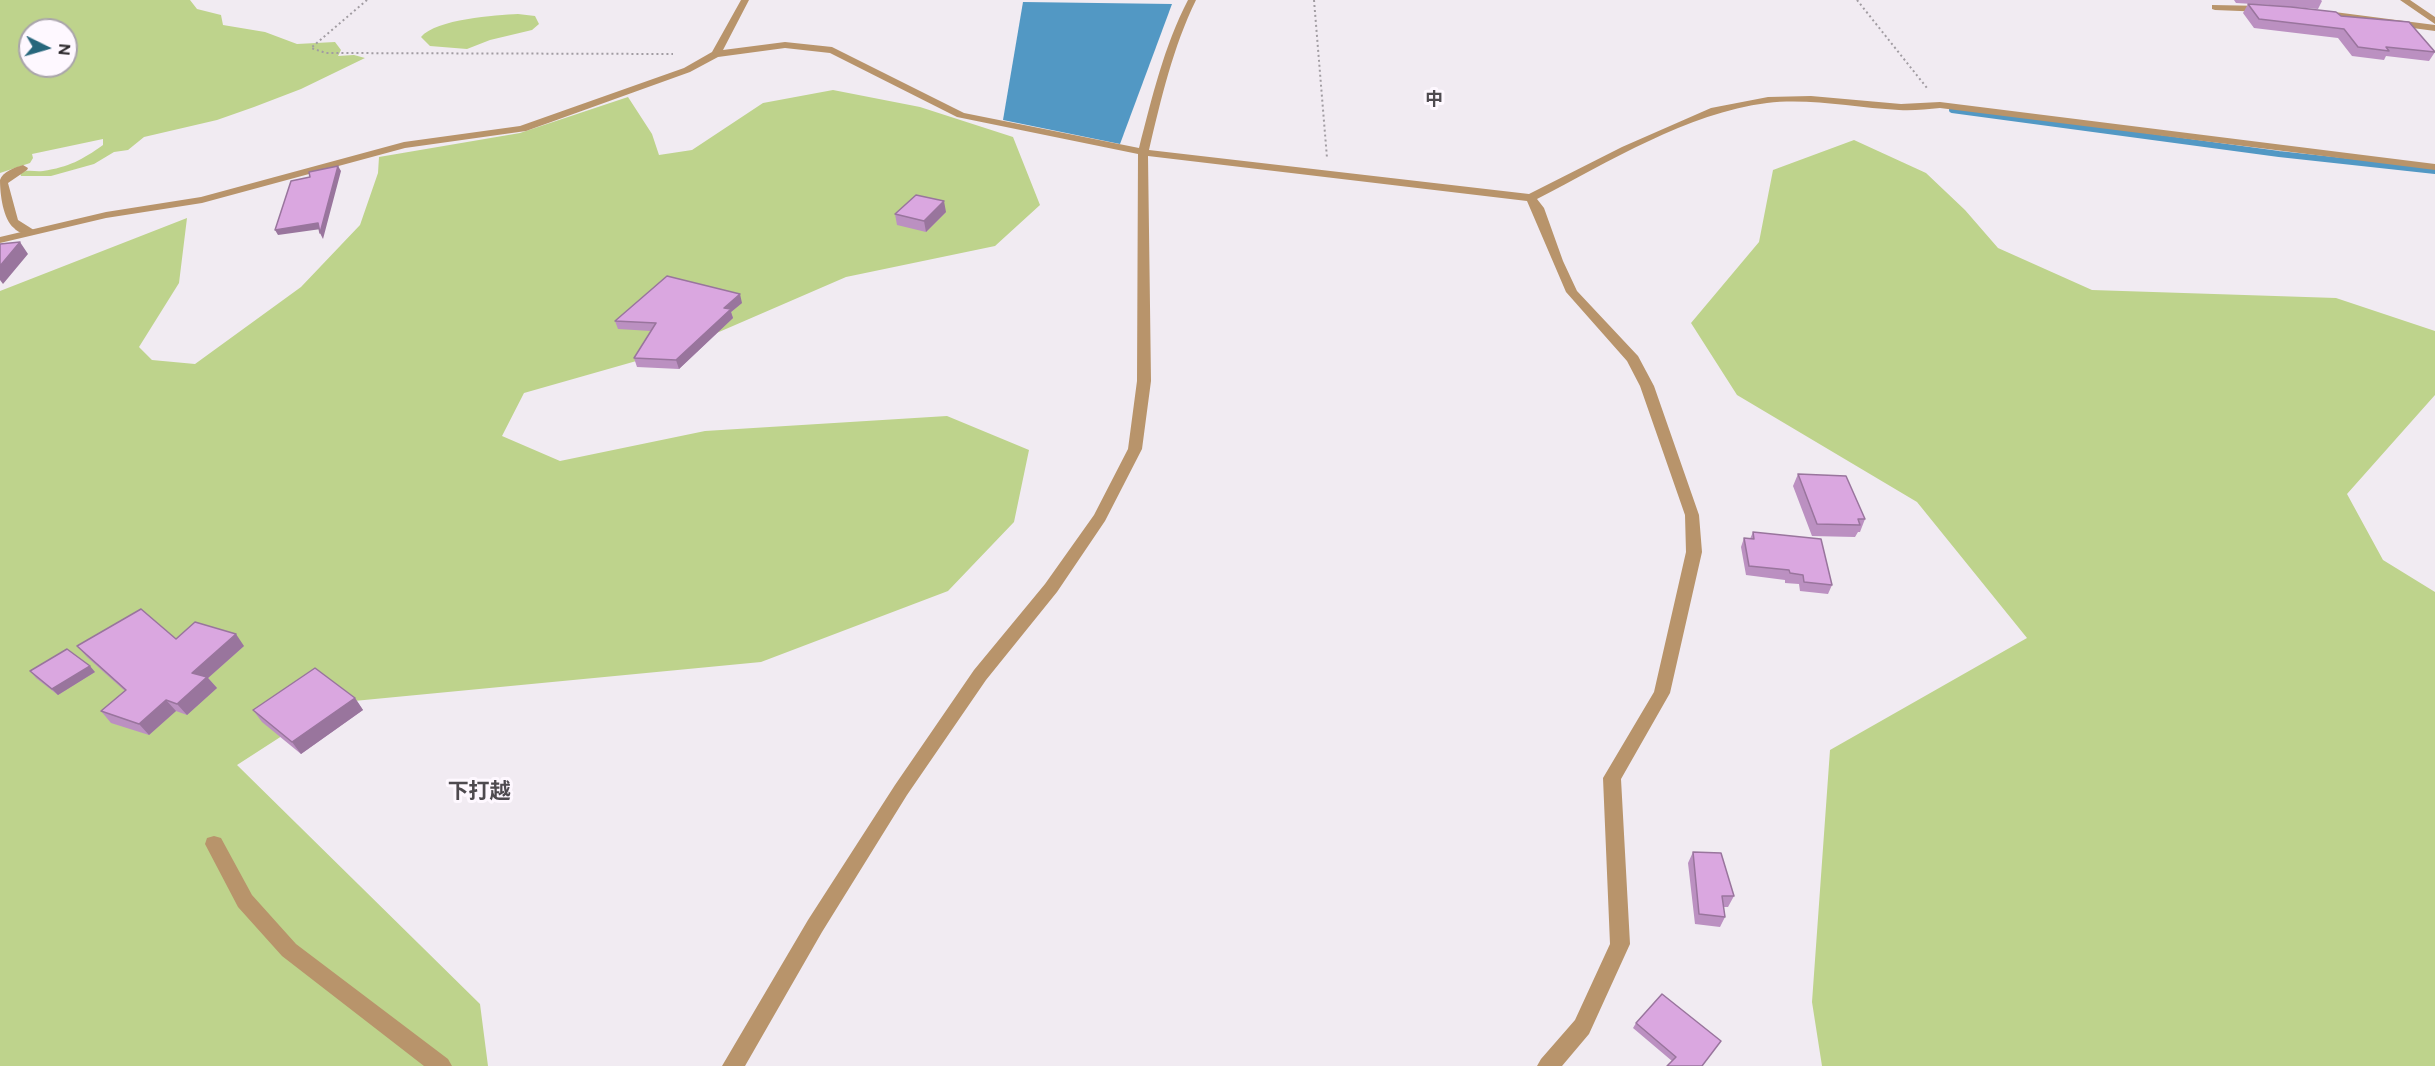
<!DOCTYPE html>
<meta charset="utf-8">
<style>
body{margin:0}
#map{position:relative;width:2435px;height:1066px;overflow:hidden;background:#f1ebf2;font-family:"DM Sans",sans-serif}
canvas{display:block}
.north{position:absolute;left:18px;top:18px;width:60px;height:60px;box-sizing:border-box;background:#fef8ff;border:2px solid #a9a4aa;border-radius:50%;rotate:95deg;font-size:16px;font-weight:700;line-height:24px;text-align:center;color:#2a272a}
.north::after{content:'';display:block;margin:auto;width:21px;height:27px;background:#27677c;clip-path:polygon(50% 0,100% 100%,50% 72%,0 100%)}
</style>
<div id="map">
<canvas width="2435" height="1066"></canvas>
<div class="north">N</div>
</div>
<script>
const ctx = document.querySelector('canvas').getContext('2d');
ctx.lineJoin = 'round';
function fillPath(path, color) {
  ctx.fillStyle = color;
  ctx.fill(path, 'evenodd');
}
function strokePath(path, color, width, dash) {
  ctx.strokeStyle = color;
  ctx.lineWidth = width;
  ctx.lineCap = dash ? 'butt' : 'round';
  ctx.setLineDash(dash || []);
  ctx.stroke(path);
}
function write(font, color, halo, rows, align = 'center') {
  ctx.font = font + ' "DM Sans","Noto Sans JP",sans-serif';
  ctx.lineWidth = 6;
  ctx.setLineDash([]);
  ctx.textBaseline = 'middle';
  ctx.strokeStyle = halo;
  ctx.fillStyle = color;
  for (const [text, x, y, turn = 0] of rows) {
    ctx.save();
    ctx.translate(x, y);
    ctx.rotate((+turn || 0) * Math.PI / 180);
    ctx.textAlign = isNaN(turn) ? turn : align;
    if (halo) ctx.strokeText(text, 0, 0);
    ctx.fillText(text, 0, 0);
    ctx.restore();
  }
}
const green = new Path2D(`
 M0,0H190L197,9L221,15L223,25L265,32L297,44L335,42L341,50L338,56L354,55L365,58L301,89L254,107L217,120L144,137L128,150L114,152L94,164L51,176H21L20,173C28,169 34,172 43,171C69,167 82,160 103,145V139L32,154L33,158L30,163L0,173ZM30,30H66V66H30Z
 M518,14L535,16L539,24L532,30L490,40L467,49L430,46L421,37C436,19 496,15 518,14Z
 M833,90L920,107L1013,137L1040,205L995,246L846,277L682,348L524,393L502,436L560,461L705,431L947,416L1029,450L1014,522L948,591L761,662L333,703L237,765L480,1004L488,1066H0V291L187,218L179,283L139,347L152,360L195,364L301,287L360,225L378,173L379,157L520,133L628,97L652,134L659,155L692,150L763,103Z
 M1854,140L1926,173L1965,210L1998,248L2092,290L2336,298L2435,331V395L2347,494L2383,560L2435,592V1066H1822L1812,1002L1830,750L2027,638L1917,502L1737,395L1691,323L1759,242L1773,170Z`);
const water = new Path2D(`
 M1023,2L1172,4L1120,144L1003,120Z`);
const stream = new Path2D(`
 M1952,110L2279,154L2435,171`);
const path = new Path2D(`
 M367,0L311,48L326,53L673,54
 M1314,0L1327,158
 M1857,0L1927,88`);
const service = new Path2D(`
 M23,165L28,168L27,170L8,183L18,220L37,232L31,235C25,234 18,233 14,228C3,219 0,194 0,180C2,172 16,167 23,165Z`);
const minor = new Path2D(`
 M741,0H749L723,50L785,42L832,47L964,113L1139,148C1152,98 1164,46 1188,0H1196C1173,47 1161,99 1149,150L1529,194L1622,147L1711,108L1768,97L1811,96L1901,104L1940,102L2435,164V170L1940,108C1927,109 1913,111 1899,110C1855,108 1811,98 1767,103C1687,113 1609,162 1537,199L1544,208L1563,261L1577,291L1638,356L1654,386L1699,515L1702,552L1670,693L1621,779L1630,944L1589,1034L1562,1066H1537L1541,1059L1575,1020L1610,944L1603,778L1654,692L1686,552L1685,515L1640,386L1627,361L1566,292L1527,201L1148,156L1151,381L1142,449L1105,521L1057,592L986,680L907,795L822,932L745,1066H722L808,920L895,785L974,670L1045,584L1094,515L1128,449L1137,381L1138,154L957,117L830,53L785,48L718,57L690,72L526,131L405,148L202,203L106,218L0,243V237L106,212L201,197L404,142L520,126L684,68L712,52Z
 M2400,0H2410L2435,17V24Z
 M2212,5L2265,6L2269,9L2265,12L2215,10L2212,9Z
 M2319,10L2435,25V31L2316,15V11Z
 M214,836L221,838L252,895L296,944L448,1059L452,1066H424L282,956L238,907L205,844L207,838Z`);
const wall = new Path2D(`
 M2234,0H2321L2322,1L2318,9L2292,7L2341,16L2435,52L2429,61L2386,56L2384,60L2352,56L2338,38L2254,28L2243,13L2248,4L2287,6L2236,3Z
 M946,212L926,232L897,225L895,214Z
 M742,303L731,312L733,318L679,369L637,367L634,358L651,331L618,329L615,321Z
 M1798,474L1865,519L1860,532H1858L1855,537L1812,536L1793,486Z
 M1753,532L1832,585L1828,594L1800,591L1799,584L1785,583V580L1746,575L1741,547L1744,538L1750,539Z
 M176,639L244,646L208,678L217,688L187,715L176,711L149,735L111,723L101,711L125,691L87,657L77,646Z
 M30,671L95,672L58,695L36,678Z
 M355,698L363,710L301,754L262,722L253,710Z
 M1693,852L1734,896L1728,907H1723L1725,917L1720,927L1695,924L1688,863Z
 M1636,1023L1718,1046L1672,1061L1633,1028Z`);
const shadedWall = new Path2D(`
 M338,166L341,171L323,239L320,233L321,229L278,235L275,230Z
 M944,201L946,212L926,232L924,221Z
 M20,242L28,254L3,284L0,280V266Z
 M740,294L742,303L731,312L733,318L679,369L676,360L724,308Z
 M236,634L244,646L208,678L217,688L187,715L177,704L192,673Z
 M90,666L95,672L58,695L52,689Z
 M355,698L363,710L301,754L292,742Z
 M166,700L176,711L149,735L139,724Z`);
const building = new Path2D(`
 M2248,4L2291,7L2336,12L2341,16L2409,22L2435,52L2386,47L2389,51L2358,47L2344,29L2259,19Z
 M338,166L320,233L318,223L275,230L291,181L310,177L309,172Z
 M916,195L944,201L924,221L895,214Z
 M20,242L0,266V244Z
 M667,276L740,294L724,308L731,309L676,360L634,358L656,323L615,321Z
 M1798,474L1846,476L1865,519H1858L1860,525L1817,524Z
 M1753,532L1821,539L1832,585L1804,582L1803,575L1790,573L1789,570L1749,566L1744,538L1754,539Z
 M141,609L176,639L195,622L236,634L192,673L207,677L177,704L166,700L139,724L101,711L126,690L77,646Z
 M67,649L90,666L52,689L30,671Z
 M315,668L355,698L292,742L253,710Z
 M1693,852L1721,853L1734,896H1722L1725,917L1699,914Z
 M1662,994L1721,1041L1702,1066H1667L1676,1057L1636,1023Z`);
const farNeighbourhoodnames = [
 ["中",1434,100]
];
const neighbourhoodNames = [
 ["下打越",479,792]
];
fillPath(green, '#bed38c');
fillPath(water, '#5298c4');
strokePath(stream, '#5298c4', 6);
strokePath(path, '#a19ca2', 2, [2, 3]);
fillPath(service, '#b8946b');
fillPath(minor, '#b8946b');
fillPath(wall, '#bb90c1');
fillPath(shadedWall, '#99759d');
fillPath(building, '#daa7e0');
strokePath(building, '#99759d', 1.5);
write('bold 18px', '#4e4a4f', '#fef8ff', farNeighbourhoodnames);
write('bold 21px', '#4e4a4f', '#fef8ff', neighbourhoodNames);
</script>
